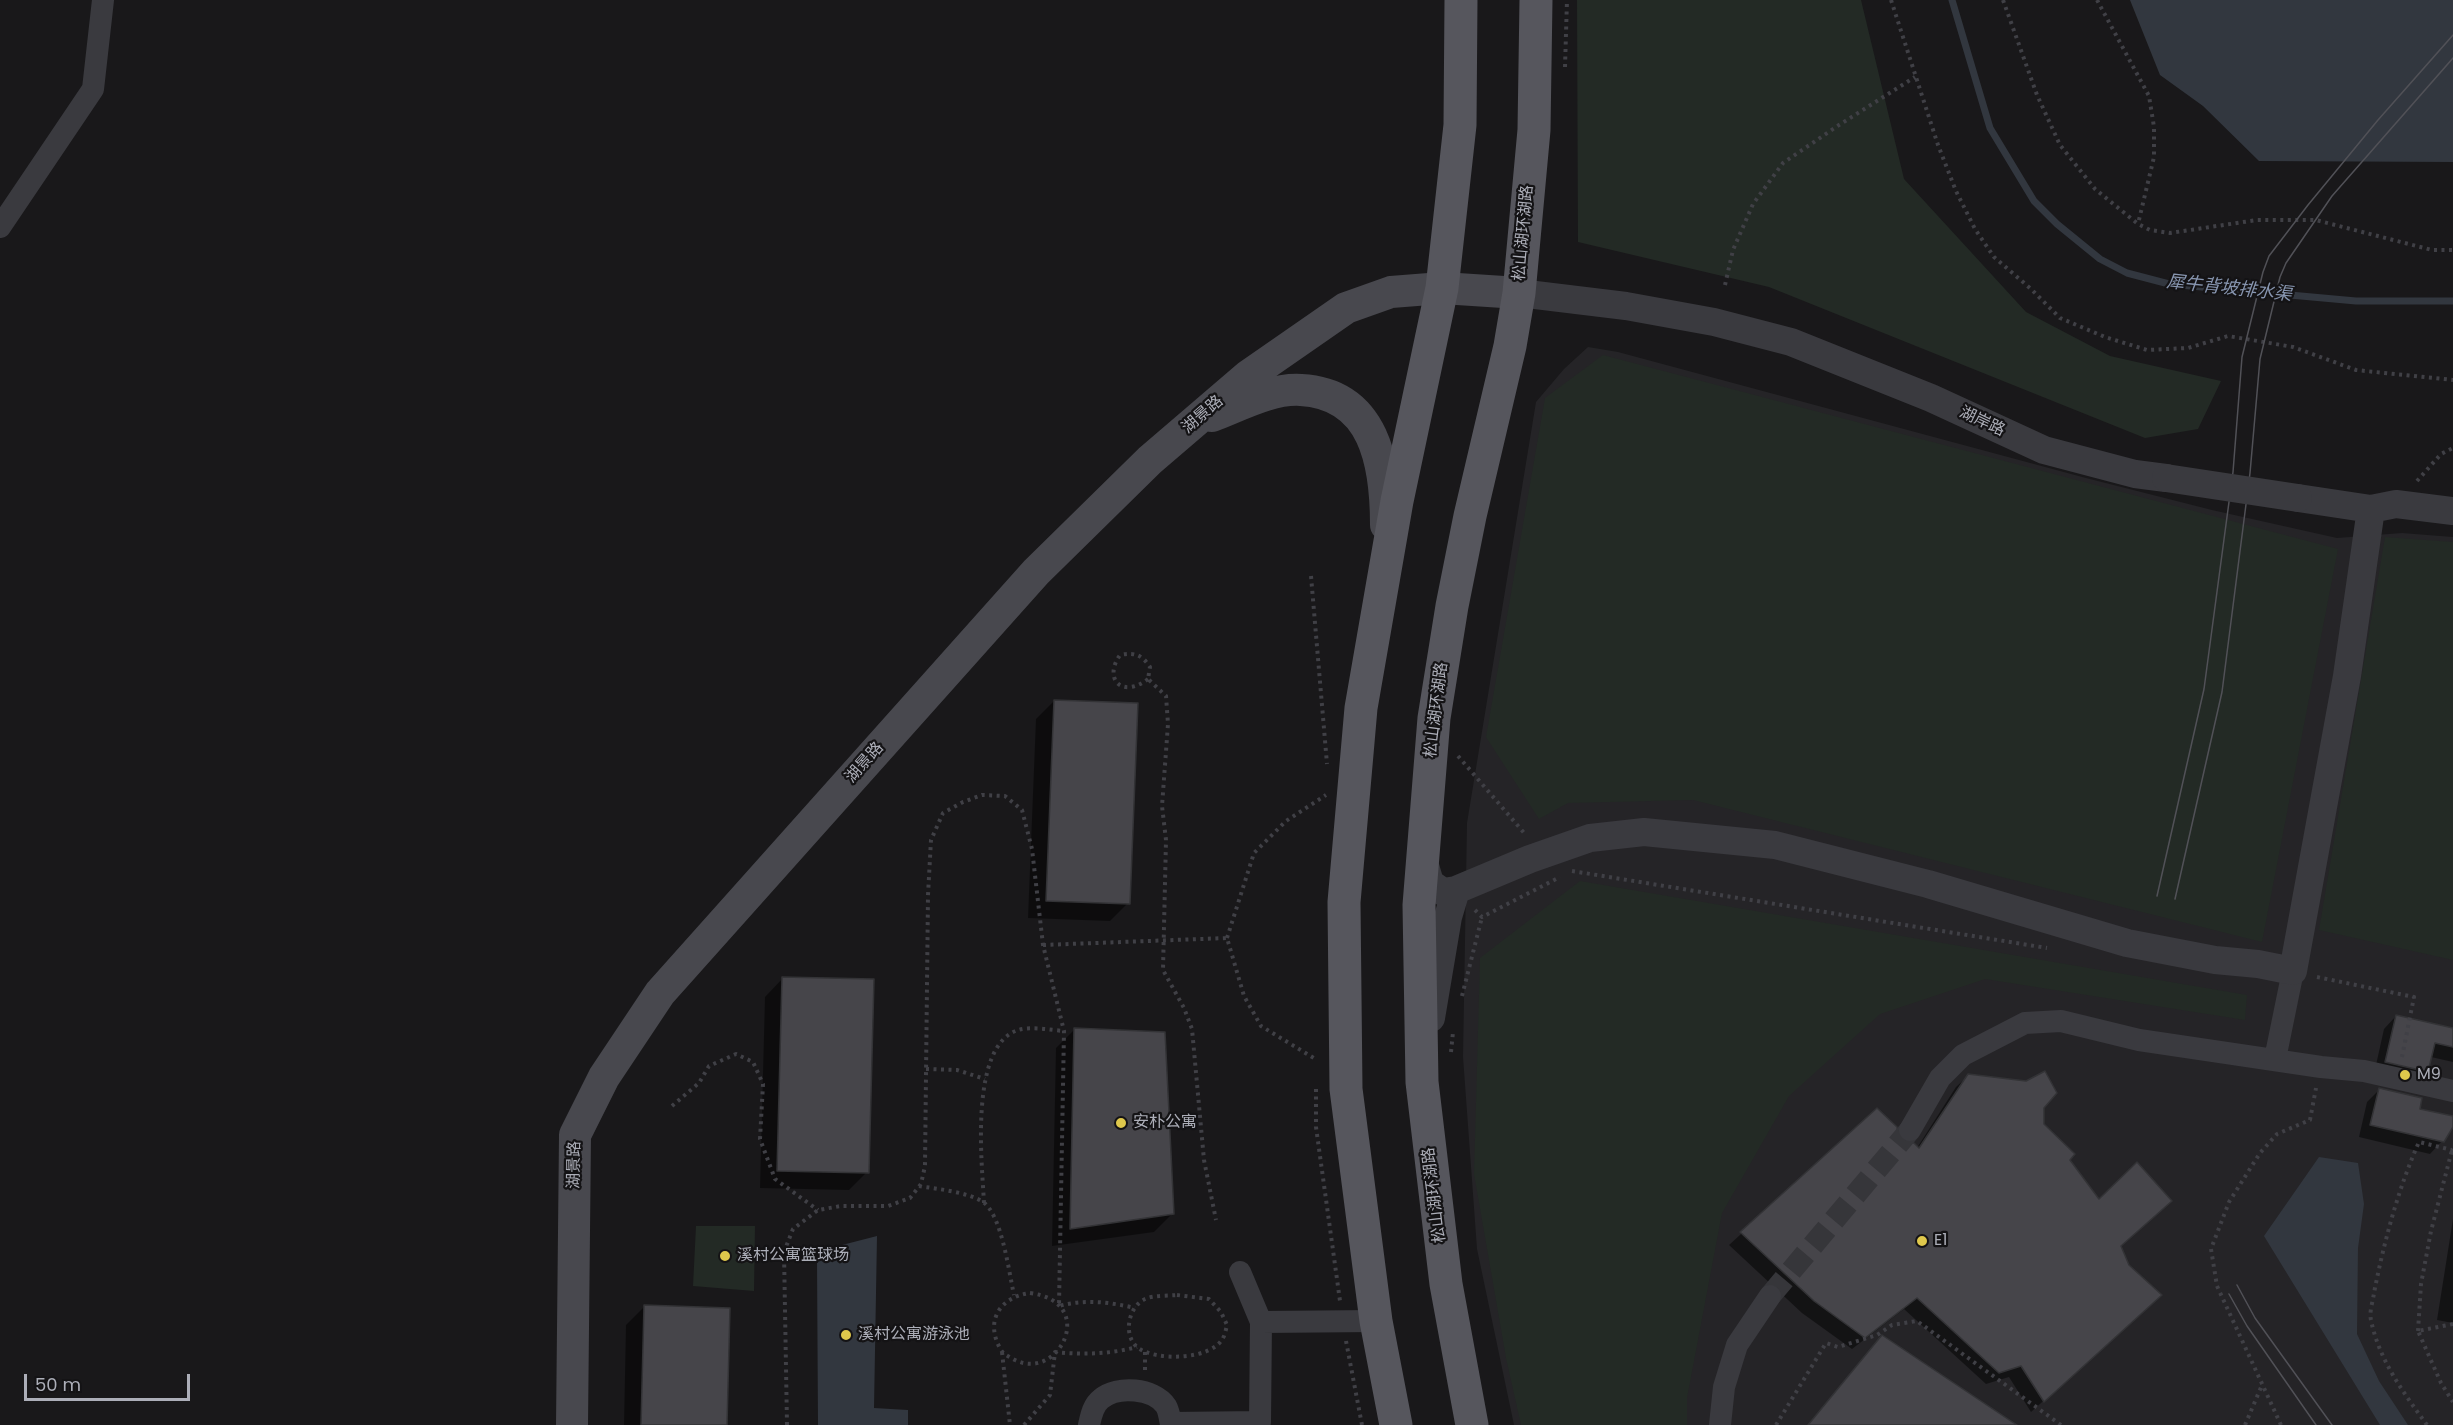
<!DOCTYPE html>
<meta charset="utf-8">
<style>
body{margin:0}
#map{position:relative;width:2453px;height:1425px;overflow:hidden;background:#19181a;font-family:Poppins,sans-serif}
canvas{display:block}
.scale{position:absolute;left:24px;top:1374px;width:166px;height:27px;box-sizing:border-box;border:3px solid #acaeb8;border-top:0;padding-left:8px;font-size:18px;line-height:21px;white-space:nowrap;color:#acaeb8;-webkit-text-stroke:4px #141315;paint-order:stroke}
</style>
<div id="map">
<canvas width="2453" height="1425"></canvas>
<div class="scale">50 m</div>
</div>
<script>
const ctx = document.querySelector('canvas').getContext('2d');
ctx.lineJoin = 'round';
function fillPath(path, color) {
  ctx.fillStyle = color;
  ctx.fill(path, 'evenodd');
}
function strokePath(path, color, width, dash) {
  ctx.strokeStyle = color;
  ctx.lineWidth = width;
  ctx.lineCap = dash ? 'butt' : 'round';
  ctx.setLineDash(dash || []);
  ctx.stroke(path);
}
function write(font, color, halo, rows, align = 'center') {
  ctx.font = font + ' Poppins,"Noto Sans SC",sans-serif';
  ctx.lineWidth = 4.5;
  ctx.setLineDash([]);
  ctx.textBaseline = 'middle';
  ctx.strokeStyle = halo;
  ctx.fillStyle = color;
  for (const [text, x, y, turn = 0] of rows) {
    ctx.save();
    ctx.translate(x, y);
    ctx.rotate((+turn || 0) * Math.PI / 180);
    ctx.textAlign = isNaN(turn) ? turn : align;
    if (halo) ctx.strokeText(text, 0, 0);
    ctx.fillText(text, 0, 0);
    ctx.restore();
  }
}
const built = new Path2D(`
 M1588,347L1618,352L2086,478L2212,510L2337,538L2402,533L2453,537V1425H1514L1477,1249L1463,1057L1467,823L1536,402L1564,369Z`);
const green = new Path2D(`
 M1577,0H1861L1904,179L2026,312L2110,356L2221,381L2198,429L2145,438L1769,287L1578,242Z
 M1603,355L2338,549L2262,942L1693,800L1568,803L1539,819L1486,737L1545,398Z
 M2385,537L2453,542V960L2319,930Z
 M1580,881L2247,995L2245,1020L1985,979L1880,1014L1789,1096L1722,1213L1687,1398V1425H1521L1506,1358L1474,1174L1480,958Z
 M696,1226H755L754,1291L693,1286Z`);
const water = new Path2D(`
 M2130,0H2453V162L2259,161L2203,106L2160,75Z
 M2319,1157L2358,1163L2364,1204L2358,1248L2357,1334L2379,1381L2408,1425H2380L2264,1236Z
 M877,1236L874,1408L908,1410V1425H818L817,1261L842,1245Z`);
const shadow = new Path2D(`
 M1054,701L1128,903L1110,921L1028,918L1036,719Z
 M783,978L867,1172L849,1190L760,1188L765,997Z
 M2396,1016L2453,1030V1062L2431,1057L2427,1071L2415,1083L2374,1074L2384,1029Z
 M1074,1030L1172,1214L1154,1232L1052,1246L1056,1048Z
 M1969,1075L2043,1107V1124L2068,1160L2120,1246L2148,1307L2031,1412L2009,1377L1986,1384L1904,1309L1852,1349L1802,1313L1729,1245L1877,1110L1902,1143L1917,1148L1956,1087Z
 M2379,1090L2418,1110L2453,1118V1124L2442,1141L2430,1154L2359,1137L2367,1102Z
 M2453,1219V1323L2437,1320Z
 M644,1307L725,1425H624L626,1325Z
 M1882,1337L2014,1425H1808Z`);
const stream = new Path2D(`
 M1952,0L1990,128L2034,201L2057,224L2100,259L2127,273L2169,284L2356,301H2453`);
const building = new Path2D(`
 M1054,700L1138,703L1130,904L1046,901Z
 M782,977L874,979L869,1173L777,1171Z
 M2396,1015L2453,1028V1047L2435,1043L2428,1072L2385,1062Z
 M1074,1028L1165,1032L1174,1214L1070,1229Z
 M2045,1071L2057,1093L2044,1108V1124L2075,1154L2070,1160L2099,1199L2137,1162L2172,1201L2121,1246L2129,1265L2162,1295L2044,1402L2021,1366L1999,1373L1917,1298L1865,1338L1814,1301L1740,1232L1877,1108L1897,1127L1898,1136L1903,1141L1914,1143L1919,1148L1968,1074L2026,1081Z
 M2379,1088L2422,1098L2420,1109L2453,1116V1127L2444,1142L2370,1125Z
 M644,1305L730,1308L727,1425H641Z
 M1882,1335L2017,1425H1808Z`);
const minorTunnel = new Path2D(`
 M1770,1296L1910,1130`);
const path = new Path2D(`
 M1891,0L1938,145L1956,191L1975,229L1994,257L2031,289L2060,318L2105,337L2147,350L2188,348L2228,336L2293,347L2356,370L2453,380
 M2003,0L2037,95L2060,145L2095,189L2138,224L2150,230L2170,233L2257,220H2316L2432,250H2453
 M2097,0L2149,96L2154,127V157L2138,224
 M1565,67L1567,0
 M1725,285L1733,250L1753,204L1783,163L1839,125L1915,77
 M2417,481L2441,454L2453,448
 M1311,576L1327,764
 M1148,679C1122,699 1103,679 1120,655C1135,652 1142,655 1150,667L1148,679L1166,696L1168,724L1162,806L1166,840L1163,970L1184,1008L1192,1029L1204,1160L1216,1220
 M1458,756L1525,834
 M1572,871L2047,948
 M1475,910L1482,917L1560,877
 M1227,938L1254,853L1286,821L1326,795
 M1043,945L1227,938L1244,996L1261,1026L1317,1060
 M2317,977L2414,997L2402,1057
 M1462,996L1482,917
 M1451,1052L1453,1032
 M926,1069L957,1070L985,1079
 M1316,1089V1127L1340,1301
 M672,1106L699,1083L709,1066L736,1054L753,1062L763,1084L760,1139L775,1179L818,1210
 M919,1186C937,1189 968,1192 983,1202C1002,1215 1009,1273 1014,1295
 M984,1203C982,1163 969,1046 1018,1030C1031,1026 1050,1030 1064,1031
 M1030,1293C1099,1302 1059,1382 1015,1360C1010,1357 1004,1355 1001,1350C984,1321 1000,1297 1030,1293Z
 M1177,1295L1209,1299L1221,1312L1227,1325C1226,1329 1225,1335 1223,1338C1212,1360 1155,1362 1137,1347C1123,1335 1128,1307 1145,1299C1154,1295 1167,1296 1177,1295Z
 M2453,1324L2418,1331L2441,1383L2453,1402
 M2418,1331L2421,1284L2431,1231L2452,1150
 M1346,1341L1362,1425
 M1002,1352L1010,1425
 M1145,1370V1351
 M787,1425L784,1252L793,1229L818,1210L841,1206H888L910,1198L921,1184L925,1166L928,895L931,840L943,813L963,802L982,795L1005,796L1022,810L1032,849L1043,945L1064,1031L1059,1306C1084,1299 1110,1302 1135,1308
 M1024,1425L1050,1395L1055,1352C1083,1355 1111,1354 1137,1347
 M1776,1425L1826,1343L1838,1347L1877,1335L1892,1325L1917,1321L2061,1425
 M2245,1425L2262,1385
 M2281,1425L2217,1286L2211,1249L2229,1202L2260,1153L2277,1134L2310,1120L2316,1088
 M2427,1425C2403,1392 2379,1360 2371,1320C2369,1312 2373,1301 2374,1293C2384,1242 2398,1189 2419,1142L2452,1150L2453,1148`);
const minor = new Path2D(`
 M0,227L93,89L103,0
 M2275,1059L2293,971
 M1910,1130L1940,1078L1963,1055L2025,1023L2061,1021L2139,1040L2321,1067L2364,1071L2453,1091
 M1240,1272L1261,1322
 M1171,1423L1260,1422L1261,1322L1376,1321
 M1089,1425C1091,1416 1093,1405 1101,1399C1117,1385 1154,1388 1166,1406C1169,1411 1170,1419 1171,1425
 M1720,1425L1724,1387L1737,1345L1770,1296`);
const tertiary = new Path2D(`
 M1519,293L1626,306L1714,322L1791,342L1931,398L2044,450L2135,474L2166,478
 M2298,498L2371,509L2396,504L2453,511
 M1423,859L1430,883L1443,892L1456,890L1530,859L1590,838L1644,832L1775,845L1928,884L2127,943L2215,960L2258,964L2293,971L2347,676L2371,509
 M1431,1018L1448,917L1456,890`);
const secondary = new Path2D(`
 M1212,416C1239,406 1271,388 1301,390C1375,394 1386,464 1386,525
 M572,1425L575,1135L604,1077L660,993L1036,572L1150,460L1248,376L1346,308L1391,292L1442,288L1519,293`);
const primary = new Path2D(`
 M1396,1425L1376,1321L1346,1089L1344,902L1361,708L1397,501L1442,288L1460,125L1461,0
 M1472,1425L1446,1284L1422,1082L1419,905L1434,718L1452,606L1470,516L1510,346L1519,293L1534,130L1536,0`);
const tram = new Path2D(`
 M2157,896L2204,689L2233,472L2242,357L2263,272L2269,256L2308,205L2378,120L2453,35
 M2175,899L2222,692L2250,473L2260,359L2280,277L2286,263L2332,196L2453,58
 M2237,1285L2255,1318L2332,1425
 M2229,1294L2247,1326L2316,1425`);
const tertiaryBridge = new Path2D(`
 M2166,478L2298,498`);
const markers = [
 [2405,1075,6,"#dfc84c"],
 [1121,1123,6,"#dfc84c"],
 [1922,1241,6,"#dfc84c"],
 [725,1256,6,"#dfc84c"],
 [846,1335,6,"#dfc84c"]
];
const streetNames = [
 ["松山湖环湖路",1524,233,-85],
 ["湖景路",1203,415,-41],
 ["湖岸路",1982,422,25],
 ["松山湖环湖路",1437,710,-83],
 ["湖景路",865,763,-48],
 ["湖景路",575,1165,-89],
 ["松山湖环湖路",1435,1195,-97]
];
const poiNames = [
 ["M9",2417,1075],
 ["安朴公寓",1133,1123],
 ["E1",1934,1241],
 ["溪村公寓篮球场",737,1256],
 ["溪村公寓游泳池",858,1335]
];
const waterNames = [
 ["犀牛背坡排水渠",2229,289,6]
];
fillPath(built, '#252427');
fillPath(green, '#232a25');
fillPath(water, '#32373f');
fillPath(shadow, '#0007');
strokePath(stream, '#32373f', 7);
fillPath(building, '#46454a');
strokePath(building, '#333336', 1.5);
strokePath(minorTunnel, '#36363a', 22, [22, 11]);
strokePath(path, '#404046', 4, [3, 4.5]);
strokePath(minor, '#3a3a3f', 22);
strokePath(tertiary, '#3a3a3f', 28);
strokePath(secondary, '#48484e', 32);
strokePath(primary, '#56565d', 33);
strokePath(tram, '#515157', 1.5);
strokePath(tertiaryBridge, '#3a3a3f', 28);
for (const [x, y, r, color] of markers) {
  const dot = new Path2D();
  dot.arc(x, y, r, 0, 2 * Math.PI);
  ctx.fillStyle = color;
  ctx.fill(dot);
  strokePath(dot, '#141315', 2);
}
write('16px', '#acaeb8', '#141315', streetNames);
write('16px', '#acaeb8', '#141315', poiNames, 'left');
write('italic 18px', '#8795af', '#141315', waterNames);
</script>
